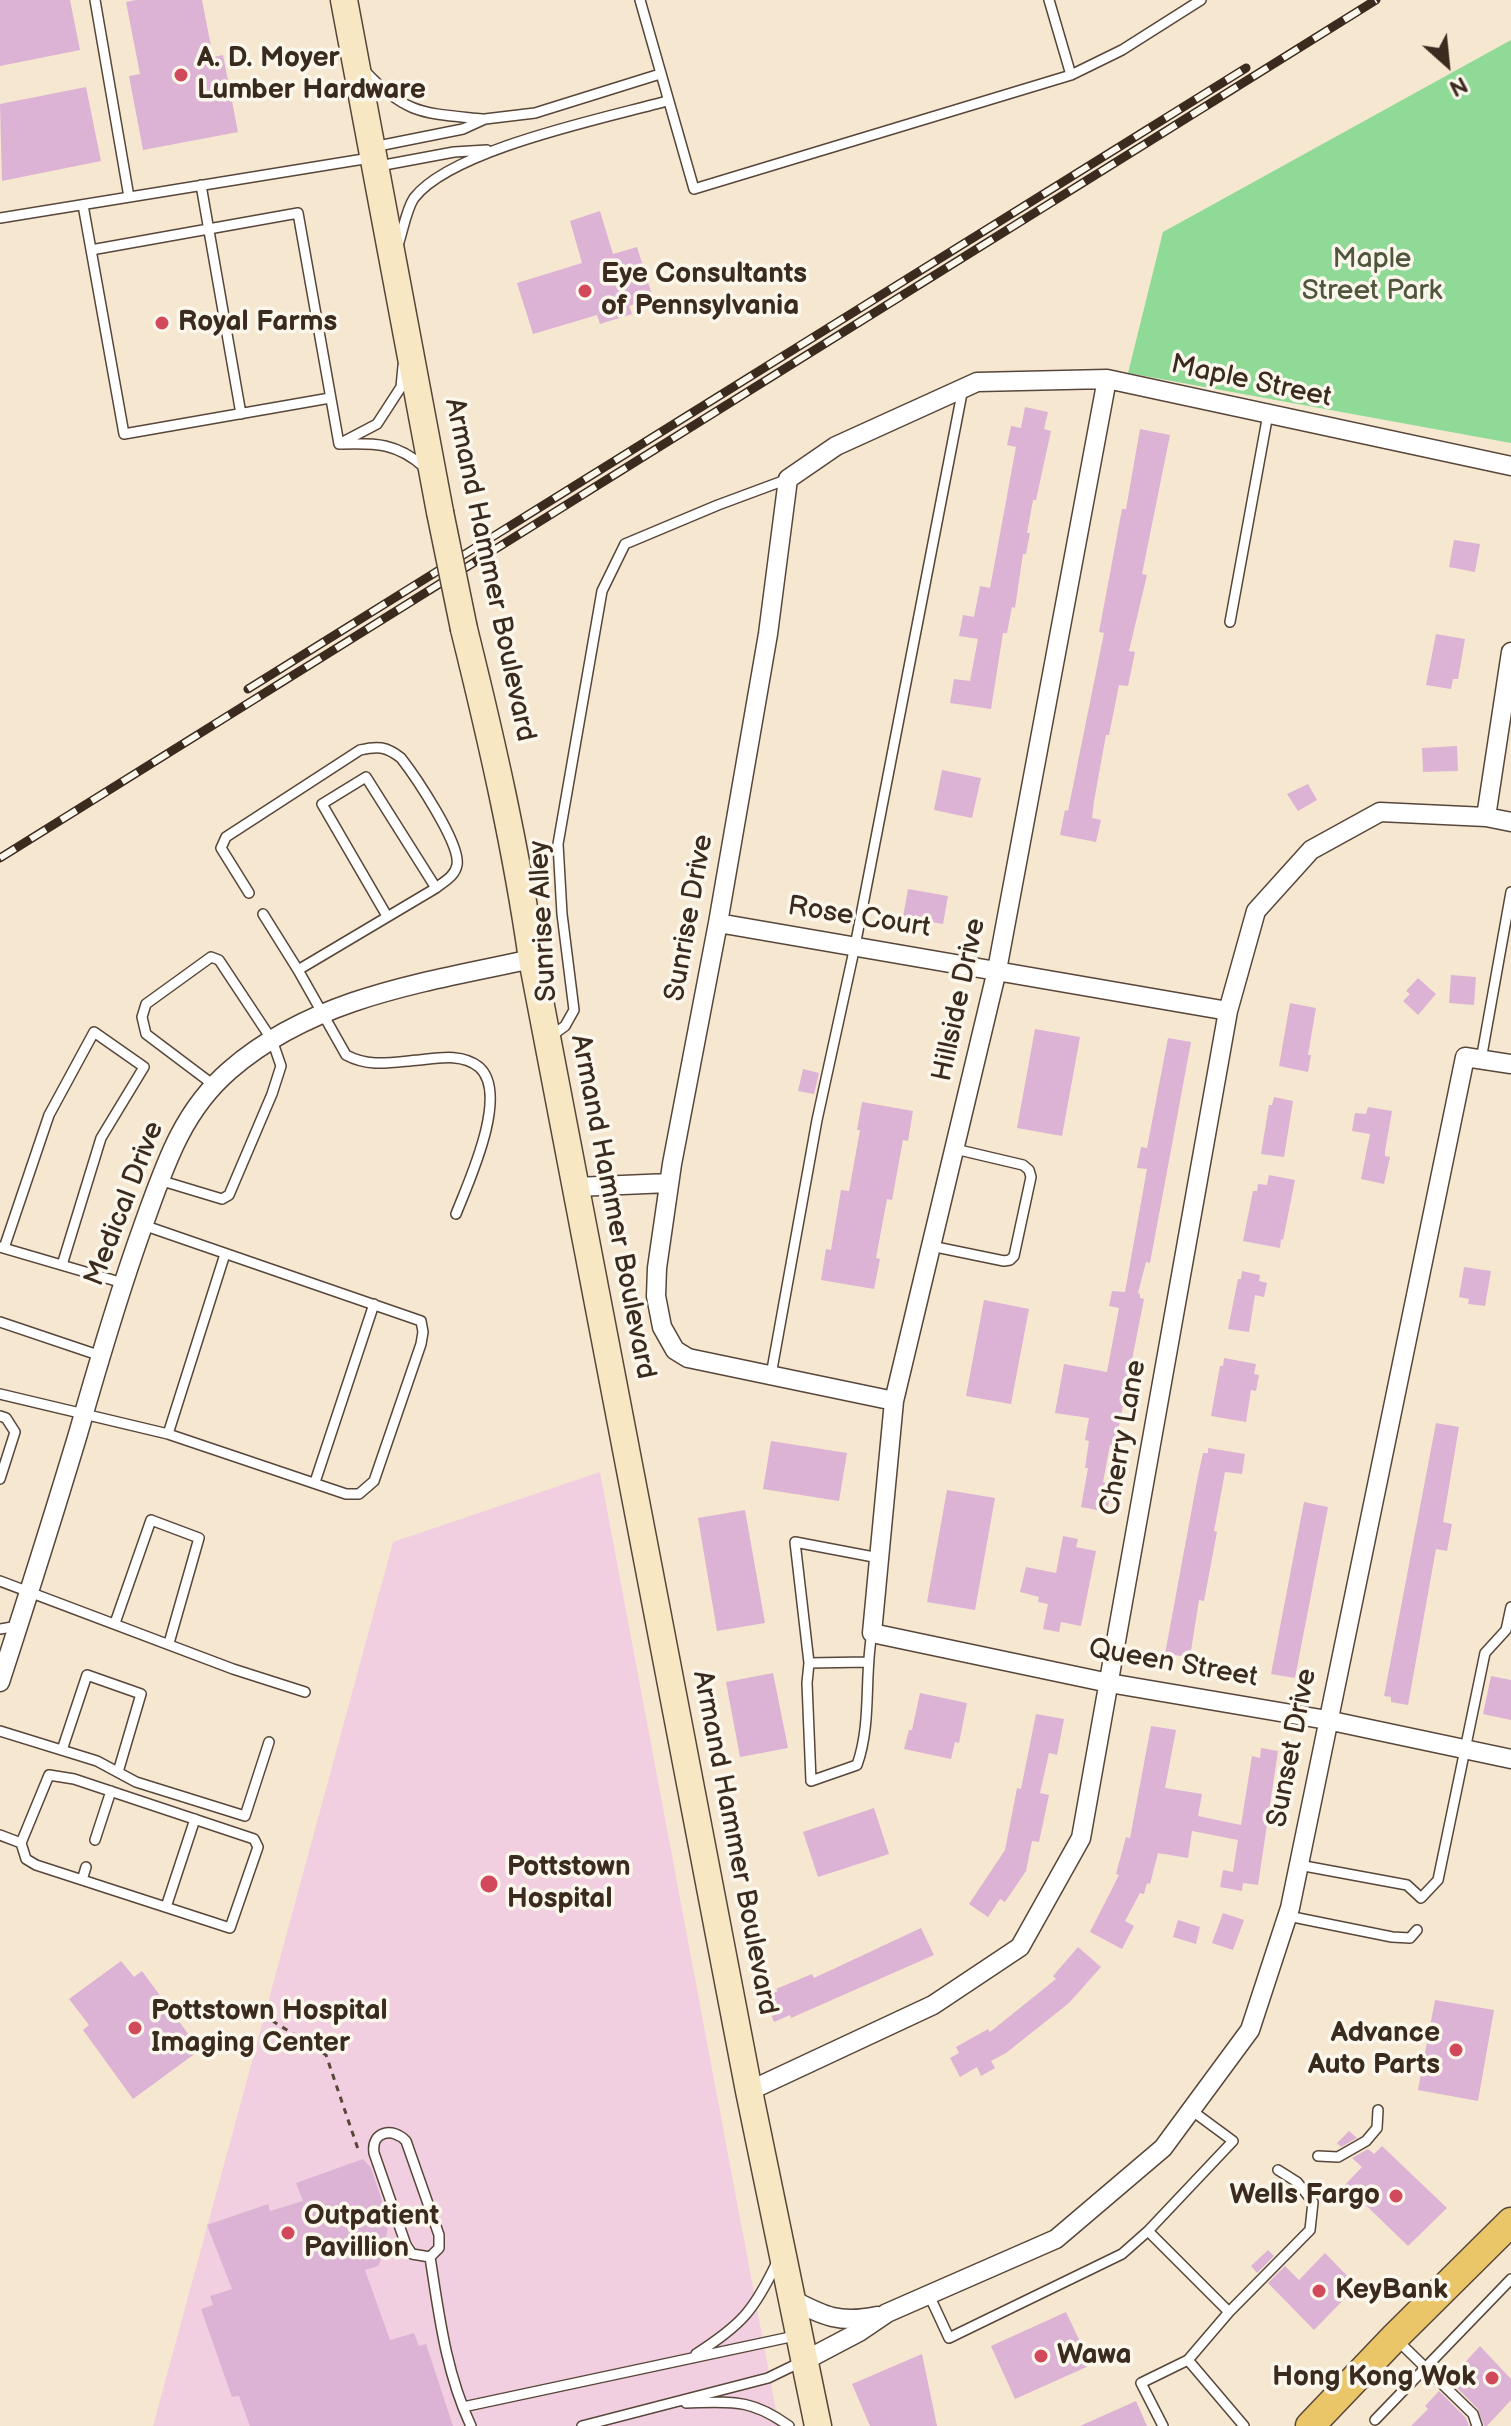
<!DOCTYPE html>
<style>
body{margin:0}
#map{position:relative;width:1511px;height:2426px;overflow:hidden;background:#f6e7d1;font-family:"Balsamiq Sans",sans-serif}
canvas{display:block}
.north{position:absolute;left:1407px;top:24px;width:80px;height:80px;-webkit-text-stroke:6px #fbf7ec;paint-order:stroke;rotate:153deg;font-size:22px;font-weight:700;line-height:32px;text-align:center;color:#3b2a1e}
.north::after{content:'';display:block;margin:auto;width:28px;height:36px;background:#3b2a1e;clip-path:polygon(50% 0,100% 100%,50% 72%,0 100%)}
</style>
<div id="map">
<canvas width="1511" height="2426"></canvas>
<div class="north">N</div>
</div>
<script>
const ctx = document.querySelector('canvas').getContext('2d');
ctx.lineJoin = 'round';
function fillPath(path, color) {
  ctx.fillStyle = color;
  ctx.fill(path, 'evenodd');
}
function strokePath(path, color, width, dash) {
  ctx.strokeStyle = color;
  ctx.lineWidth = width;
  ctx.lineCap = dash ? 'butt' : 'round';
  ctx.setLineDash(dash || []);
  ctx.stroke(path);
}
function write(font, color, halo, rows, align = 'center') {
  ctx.font = font + ' "Balsamiq Sans",sans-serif';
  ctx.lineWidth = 7;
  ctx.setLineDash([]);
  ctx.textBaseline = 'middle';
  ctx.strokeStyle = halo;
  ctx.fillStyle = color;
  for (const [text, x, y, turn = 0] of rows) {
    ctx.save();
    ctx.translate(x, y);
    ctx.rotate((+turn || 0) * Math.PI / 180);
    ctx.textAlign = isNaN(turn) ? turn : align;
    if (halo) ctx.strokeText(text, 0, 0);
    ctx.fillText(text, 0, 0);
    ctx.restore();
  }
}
const built = new Path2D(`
 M600,1472L779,2426H153L393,1542Z`);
const green = new Path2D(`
 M1511,40V443L1128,373L1163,232Z`);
const building = new Path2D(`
 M0,0H70L80,50L0,66Z
 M136,0H202L213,57L223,55L238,132L143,150L129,76L140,74L126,2Z
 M86,87L101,161L2,181L0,104Z
 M600,211L613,254L637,247L653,298L629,306L632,314L600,324L597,315L533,334L517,283L582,263L570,221Z
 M1025,407L1048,412L1044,429L1051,431L1036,500H1033L1027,533H1030L1026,554H1023L1015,608L1012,607L1007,633H1003L991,709L950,703L954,679L970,681L978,639L959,636L963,615L974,617L980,586L990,588L1016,447L1007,445L1011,426L1021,428Z
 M1140,429L1170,435L1142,574L1147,575L1129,651L1135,652L1128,686L1119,685L1109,735H1106L1094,801L1092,818L1101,820L1096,842L1060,835L1065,810L1068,811L1104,633L1099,632L1122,509H1126Z
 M1454,540L1480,544L1475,572L1449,567Z
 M1436,634L1465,639L1458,679H1453L1451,689L1426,685Z
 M1457,746L1458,771L1423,772L1422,748Z
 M942,770L981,778L972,818L934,810Z
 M1308,784L1317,800L1298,811L1287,794Z
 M908,889L948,896L943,924L903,917Z
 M1451,975L1476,977L1474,1005L1449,1003Z
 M1418,978L1436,994L1418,1015L1403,1001L1410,994L1406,991Z
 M1290,1003L1316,1008L1308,1055H1311L1308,1072L1279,1066Z
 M1035,1029L1080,1037L1062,1136L1017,1128Z
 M1168,1038L1191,1042L1150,1263L1146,1262L1138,1293L1140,1294V1298L1144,1299L1115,1446L1110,1445L1103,1482L1112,1484L1107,1512L1081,1507L1088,1468H1085L1089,1441L1085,1440L1089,1418L1055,1413L1064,1364L1107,1372L1119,1308L1109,1306L1112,1291L1125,1292L1147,1169L1137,1168L1141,1147L1147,1148Z
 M803,1069L819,1073L814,1094L798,1091Z
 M1274,1097L1293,1101L1284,1157L1261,1154L1269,1105H1272Z
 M862,1102L913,1111L908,1141L903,1140L892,1200L887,1199L876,1258L880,1259L874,1289L821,1280L826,1249L831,1250L841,1190L849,1191L860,1130H857Z
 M1368,1107L1392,1111L1385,1151V1156L1390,1157L1384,1184L1361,1179L1370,1134L1352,1131L1355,1113L1366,1114Z
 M1269,1175L1295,1180L1283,1240L1281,1239L1280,1248L1243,1241L1253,1191H1257L1258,1184L1267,1185Z
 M1464,1267L1491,1271L1485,1306L1468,1304L1469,1299L1459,1297Z
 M1242,1271L1260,1275L1259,1281L1267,1283L1264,1297L1255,1295L1249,1332L1228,1329L1238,1279H1241Z
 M984,1300L1029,1309L1011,1404L966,1396Z
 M1224,1358L1256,1364L1254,1374L1259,1375L1256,1391L1251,1390L1246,1422L1211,1416L1220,1366H1223Z
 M1436,1423L1459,1427L1443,1522L1452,1524L1447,1551L1436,1549L1408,1705L1391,1702V1697L1384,1696Z
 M771,1441L847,1453L839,1501L763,1489Z
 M1208,1448L1245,1454L1242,1474L1225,1472L1214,1531L1217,1532L1204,1601L1199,1600L1190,1657L1165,1654L1197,1481L1203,1453H1208Z
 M947,1490L995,1498L975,1610L927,1602Z
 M1304,1502L1328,1507L1295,1678L1271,1674Z
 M745,1510L765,1623L717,1631L698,1518Z
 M1063,1536L1078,1539L1076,1547L1096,1551L1081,1626L1061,1622L1059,1632L1043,1629L1048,1604L1038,1602L1039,1597L1020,1592L1026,1567L1056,1573Z
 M773,1673L788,1748L740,1757L726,1682Z
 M1491,1676L1511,1680V1720L1483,1714Z
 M920,1693L967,1703L959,1743L955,1742L951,1759L904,1749L909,1730H912Z
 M1036,1714L1064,1719L1057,1755L1049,1753L1040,1793L1049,1795L1039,1842L1032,1841L1026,1871L1005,1902L1000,1899L988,1917L969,1904L1005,1850L1017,1788L1021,1789Z
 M1151,1726L1176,1730L1165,1788L1202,1794L1198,1816L1241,1825L1252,1756L1260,1758L1261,1748L1278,1751L1258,1885L1243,1883L1242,1891L1220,1887L1223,1870L1233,1872L1238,1840L1192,1831L1188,1858L1158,1853L1150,1884L1147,1883L1144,1894L1140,1893L1125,1921L1134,1926L1122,1949L1090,1932L1119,1875L1116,1874L1126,1837L1130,1838Z
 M874,1808L889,1854L818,1877L803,1832Z
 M1223,1913L1244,1920L1233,1950L1212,1943Z
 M1178,1920L1200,1927L1196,1944L1173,1937Z
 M921,1928L934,1955L791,2018L790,2015L774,2022L764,1997L778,1991L776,1989L812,1974L814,1978Z
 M1078,1947L1101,1967L1069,2003L1006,2053L991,2061L995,2068L981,2076L977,2067L960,2077L950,2058L959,2053L956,2047L988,2029L990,2032L1056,1979L1053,1976Z
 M121,1961L134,1977L142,1971L200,2050L133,2099L83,2030L89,2025L69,1999Z
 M1435,2000L1494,2010L1478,2101L1418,2090Z
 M1349,2131L1357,2138L1341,2147L1337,2143Z
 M1382,2146L1447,2208L1408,2246L1345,2185L1362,2167L1352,2158L1368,2149L1374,2154Z
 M363,2159L371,2168L389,2222L381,2260L378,2266L365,2270L390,2340L414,2333L419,2346L426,2344L453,2426H250L239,2396L232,2397L201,2309L213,2305L210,2296L232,2289L207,2225L268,2204L270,2211L303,2201L296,2183Z
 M1268,2250L1274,2256L1257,2273L1251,2266Z
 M1325,2253L1357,2286L1314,2330L1268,2283L1285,2266L1299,2280Z
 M1066,2312L1091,2365L1015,2399L991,2346Z
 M1480,2346L1511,2379V2400L1487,2426H1484L1478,2409L1449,2380Z
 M922,2354L937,2426H870L852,2384Z
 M1439,2391L1466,2418L1469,2426H1411L1428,2409L1425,2406Z
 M1136,2401L1147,2426H1080Z`);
const path = new Path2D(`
 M215,2012L257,2011L326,2055L358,2149`);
const lane = new Path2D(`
 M95,0L129,197
 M640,0L694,189L1071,75L1122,50L1201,0
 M1049,0L1071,75
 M364,70C406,115 423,113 482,119
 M373,147L463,129L485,119L535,113L660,74
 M379,166L454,152L487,150
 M201,185L241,414
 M83,205L124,434L330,398
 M0,218L370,158
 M398,245C403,231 406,210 414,198C452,149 606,118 667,101
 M91,250L298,213L339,444
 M339,444L377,424L401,387L403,366
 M342,444C376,443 397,443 424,467
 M1230,622L1268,414
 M249,893L221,848L226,837L360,750C377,746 386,746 401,758C415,776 461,844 457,865C455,876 445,881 436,888
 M263,914L298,970
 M387,916L322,804L366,777L436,888L298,970L346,1055C370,1068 393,1062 419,1060C438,1058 462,1053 479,1067C510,1094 468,1183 456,1214
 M550,1037L565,1026L574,1010L562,914L558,844L602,591L625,544L718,505L788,479
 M1481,1060L1511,892
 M159,1180L222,1199L229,1195L272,1094L281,1066L272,1040L219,960L211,957L146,1004L142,1017L146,1034L215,1086
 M931,1246L1004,1261L1010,1260L1014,1256L1031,1177L1029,1170L1023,1165L955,1149
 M0,1247L123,1283
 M4,1248L49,1115L94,1032L144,1067L101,1138L62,1265
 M0,1322L101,1356
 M771,1375L817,1120L855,946L963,388
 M0,1394L168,1434L346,1494H359L374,1481L421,1344L423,1332L421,1321L143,1225
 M0,1416L6,1418L15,1432L0,1479
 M168,1434L225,1254
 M315,1482L374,1304
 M0,1581L233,1669L305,1692
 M115,1623L151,1520L199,1538L169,1643
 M0,1629L18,1626
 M872,1633C864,1676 872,1723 857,1765L811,1781L807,1683L809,1663L795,1542L879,1558
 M809,1663L867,1662
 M0,1731L97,1761L136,1782L245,1816L269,1742
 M62,1750L87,1675L141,1694L118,1772
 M0,1835L21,1843L49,1775L74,1779L254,1839L258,1847L230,1928L36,1865L26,1859L21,1843
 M95,1840L111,1791
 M1299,1865L1407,1885L1421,1898L1438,1880L1485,1653L1506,1630L1511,1607
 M82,1880L86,1867
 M166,1907L195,1819
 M1288,1916L1392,1937L1410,1938L1417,1930
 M1318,2156L1338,2157L1366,2141L1377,2128L1378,2110
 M1148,2231L1229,2312
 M430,2257L412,2254L406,2245L374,2153C371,2131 393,2127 406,2141L439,2235V2248L430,2257C439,2315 446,2373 471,2426
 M929,2295L949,2338L1122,2254L1148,2231L1233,2141L1191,2110
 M1396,2339L1473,2414L1477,2426
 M696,2354C741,2325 754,2311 777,2262
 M1188,2360L1229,2312L1310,2230L1313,2202L1297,2182L1278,2170
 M686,2403C732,2402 750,2398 789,2426
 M463,2407L795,2336
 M1375,2420L1511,2279
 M582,2426L768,2378L801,2362
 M1163,2426L1141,2383L1188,2360L1244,2426`);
const street = new Path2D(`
 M1107,379L997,970L894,1401L872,1633L1109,1683L1327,1720L1511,1759
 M1486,817L1511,652
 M718,923L1228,1011
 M576,1187L669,1183
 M894,1401L688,1358L675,1350L662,1327L656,1296L657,1268L672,1164L718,923L768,634L788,479L836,446L977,382L1107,379L1511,466
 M0,1682C27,1599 53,1517 78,1434C98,1364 118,1295 143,1226C164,1168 181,1112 230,1070C314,997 426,982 532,959
 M749,2091L933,2005L1020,1947L1081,1838L1228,1011L1256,911L1311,850L1380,812L1486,817L1511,822
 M791,2299C824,2316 839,2324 877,2316
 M804,2361L859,2332L887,2313L1056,2239L1163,2148L1250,2030L1290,1908L1465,1057L1511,1064`);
const secondary = new Path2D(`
 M344,0L440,512
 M464,629C491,738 516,847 532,959L749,2091L818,2426`);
const primary = new Path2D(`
 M1310,2426L1395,2337L1511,2222`);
const rail = new Path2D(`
 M248,689L1246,68
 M0,858L1376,0`);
const secondaryBridge = new Path2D(`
 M440,512L464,629`);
const markers = [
 [181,75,8,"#d1495b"],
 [585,291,8,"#d1495b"],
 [162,323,8,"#d1495b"],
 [489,1884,10,"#d1495b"],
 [135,2028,8,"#d1495b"],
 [1456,2050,8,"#d1495b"],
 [1396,2196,8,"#d1495b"],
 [288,2233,8,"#d1495b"],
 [1319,2291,8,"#d1495b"],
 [1041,2356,8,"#d1495b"],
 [1492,2378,8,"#d1495b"]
];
const poiNames = [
 ["A. D. Moyer",197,59],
 ["Lumber Hardware",197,91],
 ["Eye Consultants",601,275],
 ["of Pennsylvania",601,307],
 ["Royal Farms",178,323],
 ["Pottstown",507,1868],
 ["Hospital",507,1900],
 ["Pottstown Hospital",151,2012],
 ["Imaging Center",151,2044],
 ["Advance",1440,2034,"right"],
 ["Auto Parts",1440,2066,"right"],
 ["Wells Fargo",1380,2196,"right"],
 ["Outpatient",304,2217],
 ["Pavillion",304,2249],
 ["KeyBank",1335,2291],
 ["Wawa",1057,2356],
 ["Hong Kong Wok",1476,2378,"right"]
];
const parkNames = [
 ["Maple",1372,260],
 ["Street Park",1372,292]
];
const streetNames = [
 ["Maple Street",1251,382,12],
 ["Armand Hammer Boulevard",489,570,78],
 ["Sunrise Drive",690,918,-80],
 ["Rose Court",859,918,9],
 ["Sunrise Alley",544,921,-93],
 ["Hillside Drive",960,1000,-78],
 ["Medical Drive",125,1204,-69],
 ["Armand Hammer Boulevard",612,1207,79],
 ["Cherry Lane",1124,1438,-80],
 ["Queen Street",1173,1664,10],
 ["Sunset Drive",1293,1748,-79],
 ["Armand Hammer Boulevard",734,1843,79]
];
fillPath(built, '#f2cfe0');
fillPath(green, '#8eda96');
fillPath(building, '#dcb3d4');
strokePath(lane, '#574639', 12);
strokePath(street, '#574639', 21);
strokePath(secondary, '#574639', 29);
strokePath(primary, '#574639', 31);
strokePath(path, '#574639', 3, [6, 6]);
strokePath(lane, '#fff', 9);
strokePath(street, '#fff', 18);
strokePath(secondary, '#f7e8c3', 26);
strokePath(primary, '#eac669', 28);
strokePath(rail, '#3b2a1e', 9);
strokePath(rail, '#fbf7ec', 6, [18]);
strokePath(secondaryBridge, '#574639', 29, []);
strokePath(secondaryBridge, '#f7e8c3', 26);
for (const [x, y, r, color] of markers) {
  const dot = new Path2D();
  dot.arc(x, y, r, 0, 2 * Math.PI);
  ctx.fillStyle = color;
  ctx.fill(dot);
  strokePath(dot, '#fbf7ec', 3);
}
write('bold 28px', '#3b2a1e', '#fbf7ec', poiNames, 'left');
write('28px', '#50563c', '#fbf7ec', parkNames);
write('28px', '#3b2a1e', '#fbf7ec', streetNames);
</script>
